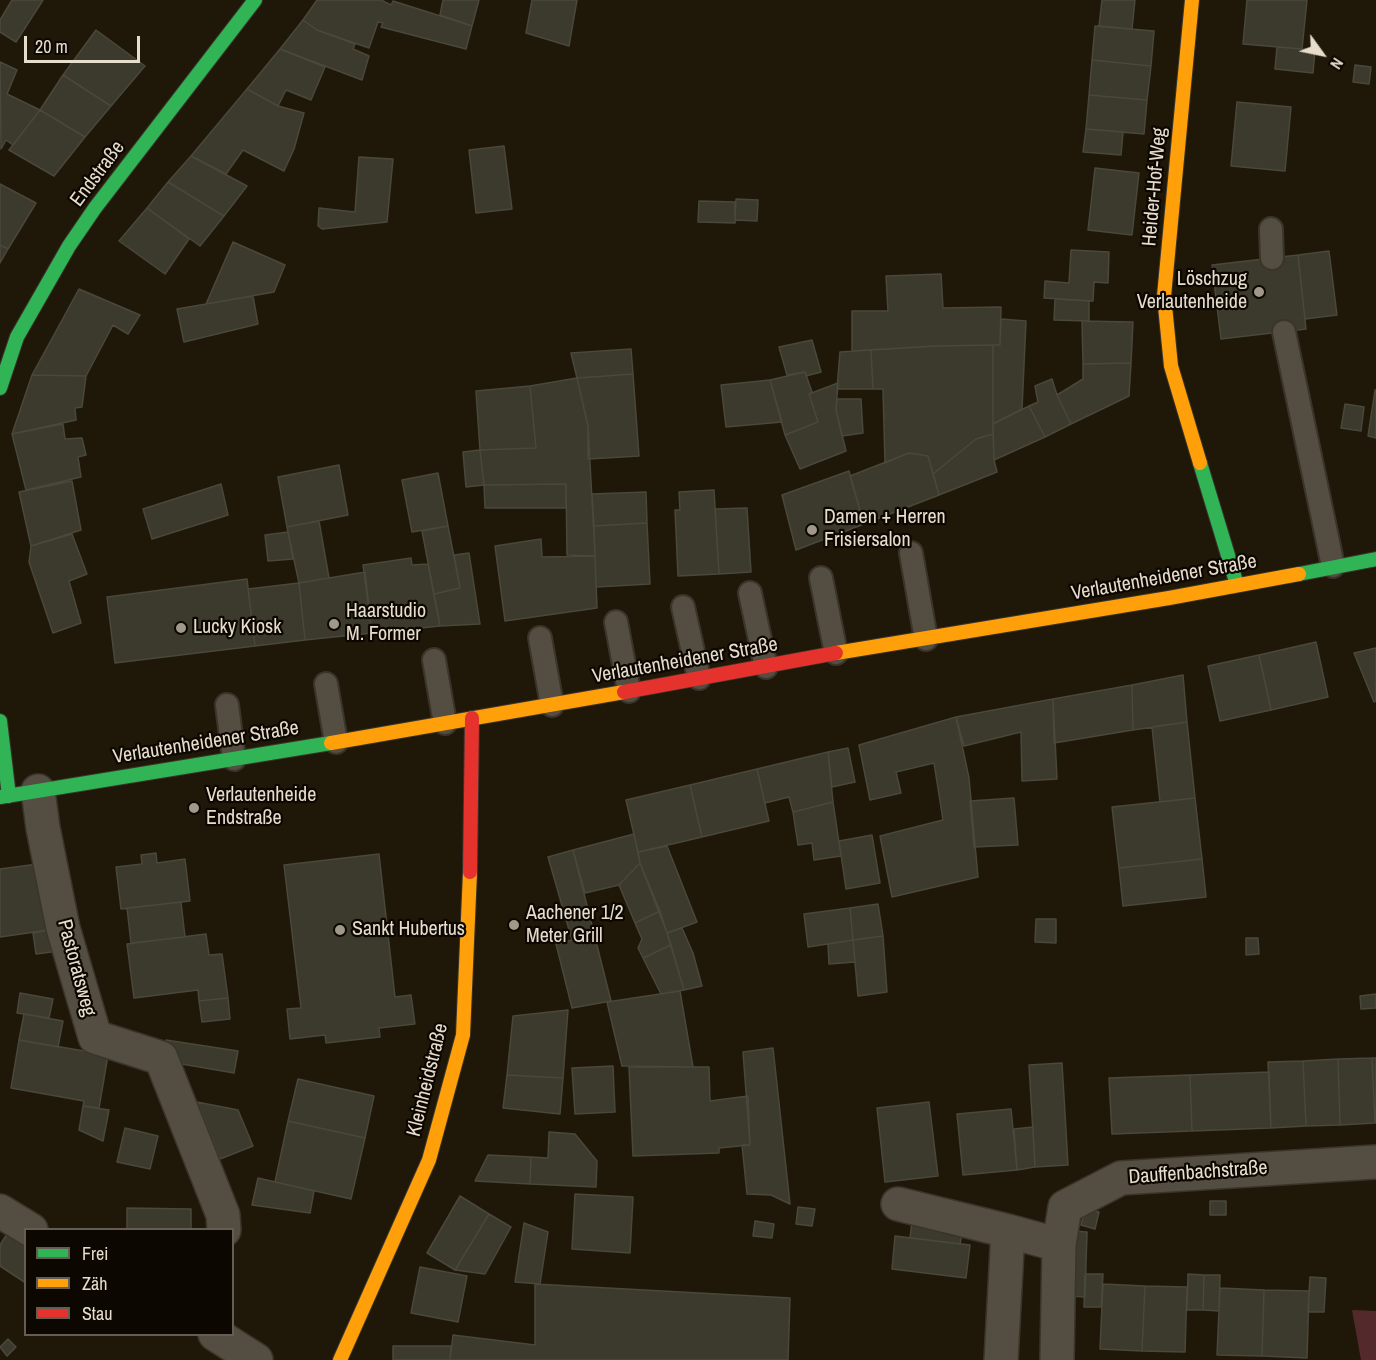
<!DOCTYPE html>
<meta charset="utf-8">
<style>
body{margin:0}
#map{position:relative;width:1376px;height:1360px;overflow:hidden;background:#1f1809;font-family:"Archivo Narrow",sans-serif}
canvas{display:block}
.legend{position:absolute;left:24px;top:1228px;width:210px;height:108px;box-sizing:border-box;background:#0c0701;border:2px solid #635d53;margin:0;padding:8px 10px;list-style:none;font-size:18px;color:#e6ddcd}
.legend li{display:flex;align-items:center;gap:12px;height:30px}
.legend b{width:30px;border:2px solid #635d53}
.north{position:absolute;left:1292px;top:24px;width:60px;height:60px;-webkit-text-stroke:4px #0c0701;paint-order:stroke;rotate:123deg;font-size:16px;font-weight:700;line-height:24px;text-align:center;color:#e6ddcd}
.north::after{content:'';display:block;margin:auto;width:21px;height:27px;background:#e6ddcd;clip-path:polygon(50% 0,100% 100%,50% 72%,0 100%)}
.scale{position:absolute;left:24px;top:36px;width:116px;height:27px;box-sizing:border-box;border:3px solid #e6ddcd;border-top:0;padding-left:8px;font-size:18px;line-height:21px;white-space:nowrap;color:#e6ddcd;-webkit-text-stroke:4px #0c0701;paint-order:stroke}
</style>
<div id="map">
<canvas width="1376" height="1360"></canvas>
<ul class="legend">
<li><b style="height:8px;background:#30b455"></b>Frei</li>
<li><b style="height:8px;background:#ff9f0a"></b>Zäh</li>
<li><b style="height:8px;background:#e5322d"></b>Stau</li>
</ul>
<div class="north">N</div>
<div class="scale">20 m</div>
</div>
<script>
const ctx = document.querySelector('canvas').getContext('2d');
ctx.lineJoin = 'round';
function fillPath(path, color) {
  ctx.fillStyle = color;
  ctx.fill(path, 'evenodd');
}
function strokePath(path, color, width, dash) {
  ctx.strokeStyle = color;
  ctx.lineWidth = width;
  ctx.lineCap = dash ? 'butt' : 'round';
  ctx.setLineDash(dash || []);
  ctx.stroke(path);
}
function write(font, color, halo, rows, align = 'center') {
  ctx.font = font + ' "Archivo Narrow",sans-serif';
  ctx.lineWidth = 4.5;
  ctx.setLineDash([]);
  ctx.textBaseline = 'middle';
  ctx.strokeStyle = halo;
  ctx.fillStyle = color;
  for (const [text, x, y, turn = 0] of rows) {
    ctx.save();
    ctx.translate(x, y);
    ctx.rotate((+turn || 0) * Math.PI / 180);
    ctx.textAlign = isNaN(turn) ? turn : align;
    if (halo) ctx.strokeText(text, 0, 0);
    ctx.fillText(text, 0, 0);
    ctx.restore();
  }
}
const green = new Path2D(`
 M1352,1310L1376,1311V1360H1361Z`);
const building = new Path2D(`
 M12,0H43L16,42L0,32V20Z
 M317,0H381L391,5L393,1L472,26L466,49L381,27L383,23L378,22L369,48L317,30L303,20Z
 M443,0H479L472,26L440,15Z
 M532,0H577L569,46L526,33Z
 M1102,0H1135L1132,29L1099,26Z
 M1247,0H1307L1302,49L1243,44Z
 M303,20L317,30L355,44L353,49L369,56L362,80L280,49Z
 M1095,26L1154,31L1151,66L1092,60Z
 M96,30L145,66L111,106L63,75Z
 M1277,47L1315,50L1313,73L1275,69Z
 M280,49L325,67L311,100L286,90L278,106L247,89Z
 M1092,60L1151,66L1147,100L1089,95Z
 M0,62L17,70L7,94L40,110L13,145L6,140L1,149Z
 M1355,65L1371,67L1369,84L1353,82Z
 M63,75L111,106L85,137L40,110Z
 M247,89L278,106L304,113L294,149L284,171L243,150L226,174L191,156Z
 M1089,95L1147,100L1144,134L1086,129Z
 M1237,102L1291,107L1285,171L1231,166Z
 M40,110L85,137L54,176L9,150Z
 M1086,129L1123,132L1121,155L1083,152Z
 M504,146L512,209L476,213L469,150Z
 M191,156L247,186L224,216L168,182Z
 M359,157L393,159L387,222L322,229L318,226L319,208L355,212Z
 M1095,168L1139,173L1132,235L1088,230Z
 M168,182L224,216L200,246L147,208Z
 M0,184L36,203L8,249L0,245Z
 M736,199L758,200L757,221L735,220Z
 M699,201L735,202V223L698,222Z
 M147,208L189,239L165,274L119,241Z
 M233,242L285,265L274,292L206,304Z
 M0,245L8,249L0,263Z
 M1071,250L1109,252L1108,283L1094,282L1093,301L1044,298L1045,281L1069,283Z
 M1329,251L1337,315L1305,319L1298,255Z
 M1298,255L1306,329L1221,339L1212,265Z
 M941,274L943,308L1001,307L1000,345L935,346L852,351V311H888L886,276Z
 M79,289L140,315L128,334L113,325L86,376L32,375Z
 M253,296L258,324L184,342L177,309Z
 M1055,299L1089,301V321L1054,320Z
 M1001,319L1026,321L1022,409L993,424V345H1000Z
 M1082,321L1133,322L1131,363L1083,364Z
 M812,340L821,372L806,376L805,372L787,375L779,347Z
 M993,345V434L976,439L933,474L928,456L909,453L885,463L883,389H873L871,350L935,346Z
 M631,349L633,374L577,378L571,353Z
 M871,350L873,389H837L840,352Z
 M1131,363L1129,396L1071,424L1057,395L1083,379V364Z
 M805,372L812,392L809,394L818,422L785,435L770,380Z
 M633,374L639,456L588,459V426L577,378Z
 M32,375L86,376L82,407L75,408L76,420L12,434Z
 M577,378L588,426L595,556L567,555L566,484L484,485L480,450L536,448L530,386Z
 M1052,379L1057,395L1071,424L1045,437L1029,406L1038,402L1035,386Z
 M770,380L782,422L726,427L721,385Z
 M838,383L836,410L846,451L800,469L785,435L818,422L809,394Z
 M530,386L536,448L480,450L476,391Z
 M1375,390H1376V438L1368,436Z
 M837,399H861L863,433L842,436L836,410Z
 M1345,404L1364,407L1361,431L1341,428Z
 M1029,406L1045,437L994,460L993,424Z
 M63,424L65,439L82,438L86,455L78,457L81,477L26,490L12,434Z
 M993,434L994,460L997,472L939,495L933,474L976,439Z
 M480,450L484,485L466,487L463,452Z
 M909,453L928,456L939,495L864,524L850,476Z
 M339,465L348,515L287,527L278,477Z
 M849,471L864,524L796,550L782,495Z
 M438,473L448,526L412,532L402,480Z
 M72,481L81,530L31,546L19,492Z
 M221,484L228,515L152,539L143,509Z
 M566,484V508H485L484,485Z
 M714,490L719,574L678,576L675,510H680L679,492Z
 M646,492L647,523L594,526L592,494Z
 M747,508L751,572L719,574L715,509Z
 M319,521L329,578L299,583L287,527Z
 M647,523L650,584L596,587L594,526Z
 M448,526L460,588L434,594L422,531Z
 M288,532L293,559L268,561L265,535Z
 M72,534L87,574L69,581L81,623L53,633L29,562L31,546Z
 M541,539L542,557L595,556L597,608L505,621L495,546Z
 M469,553L480,624L440,626L434,594L460,588L454,555Z
 M411,558L412,565L428,564L440,626L372,633L363,565Z
 M365,572L372,633L305,640L299,583Z
 M247,579L255,646L115,663L107,597Z
 M299,583L305,640L255,646L248,589Z
 M1316,642L1328,697L1271,710L1259,655Z
 M1376,648V701L1374,702L1354,653Z
 M1259,655L1271,710L1220,721L1208,666Z
 M1183,675L1187,722L1133,730L1132,685Z
 M1132,685L1133,730L1054,743L1053,699Z
 M1053,699L1057,779L1022,781L1021,732L964,746L956,717Z
 M956,717L969,778L978,877L892,897L880,836L943,820L934,763L896,772L901,793L870,800L859,745Z
 M1187,722L1195,798L1160,802L1152,727Z
 M848,748L855,782L832,787L828,752Z
 M828,752L833,802L793,812L789,797L765,803L757,769Z
 M757,769L769,821L702,837L690,785Z
 M690,785L702,837L638,852L626,800Z
 M1014,798L1018,845L974,847L970,801Z
 M1195,798L1202,859L1119,868L1112,807Z
 M833,802L841,856L814,860L812,843L798,845L793,812Z
 M634,834L640,863L619,885L585,893L573,850Z
 M872,835L880,883L846,889L839,841Z
 M667,846L697,922L667,933L640,863L638,852Z
 M573,850L611,1001L572,1008L556,944L572,940L548,857Z
 M156,853L157,863L185,859L190,901L121,909L116,867L142,864L141,855Z
 M379,854L395,997L411,995L415,1024L379,1028L380,1037L326,1043L325,1035L290,1039L287,1009L301,1008L284,865Z
 M1202,859L1206,897L1123,906L1119,868Z
 M640,863L660,911L635,923L619,885Z
 M38,864L56,929L0,937V869Z
 M181,902L185,937L131,943L127,908Z
 M878,904L883,936L853,940L850,908Z
 M850,908L853,940L808,947L804,914Z
 M660,911L671,945L643,958L638,948L642,939L635,923Z
 M1036,919H1056V943L1035,942Z
 M682,928L693,953L702,986L684,990L667,933Z
 M56,929L59,951L36,954L33,933Z
 M206,934L209,955L222,954L228,998L199,1001L198,990L134,998L127,944Z
 M883,936L887,992L858,996L853,940Z
 M1246,938H1258L1259,954L1246,955Z
 M853,940L855,962L829,964L828,944Z
 M671,945L684,990L661,994L643,958Z
 M680,991L693,1067L622,1066L607,1002Z
 M20,993L53,999L49,1018L17,1013Z
 M1376,994V1008L1361,1009L1360,996Z
 M228,998L230,1019L202,1022L199,1001Z
 M568,1010L563,1078L507,1075L513,1016Z
 M24,1014L63,1021L58,1047L19,1040Z
 M19,1040L108,1055L99,1108L83,1106L84,1101L11,1088Z
 M166,1040L238,1051L234,1073L176,1063Z
 M773,1048L790,1204L771,1195L747,1194L742,1145H750L743,1052Z
 M1372,1058H1376V1123H1375Z
 M1372,1058L1375,1123L1340,1125L1338,1059Z
 M1338,1059L1340,1125L1306,1126L1303,1061Z
 M1303,1061L1306,1126L1271,1128L1268,1062Z
 M1062,1063L1068,1165L1035,1167L1029,1065Z
 M613,1066L615,1112L575,1114L572,1068Z
 M629,1067H709L710,1101L748,1096L750,1145L719,1148V1153L633,1156Z
 M1269,1072L1271,1128L1192,1131L1190,1075Z
 M507,1075L563,1078L560,1114L503,1108Z
 M1190,1075L1192,1131L1112,1134L1109,1078Z
 M298,1079L374,1096L365,1138L288,1121Z
 M197,1102L238,1110L253,1146L220,1159Z
 M929,1102L938,1176L885,1182L877,1108Z
 M83,1106L109,1110L103,1141L79,1130Z
 M1011,1109L1017,1170L963,1175L957,1114Z
 M288,1121L365,1138L351,1199L275,1182Z
 M1033,1127L1035,1167L1017,1170L1014,1129Z
 M125,1128L158,1136L150,1169L117,1162Z
 M549,1132L575,1134L597,1161L596,1187L530,1184L531,1157L548,1158Z
 M488,1155L531,1157L530,1184L475,1181Z
 M258,1178L314,1191L310,1213L252,1205Z
 M575,1194L633,1197L630,1253L572,1249Z
 M460,1196L489,1214L455,1270L427,1253Z
 M1210,1201H1226V1215H1210Z
 M798,1207L815,1209L812,1226L796,1224Z
 M127,1208L191,1209V1230H127Z
 M1085,1209L1099,1212L1095,1229L1081,1225Z
 M489,1214L511,1227L485,1274L455,1270Z
 M755,1221L774,1224L772,1238L753,1236Z
 M912,1221L963,1227L960,1244L910,1238Z
 M524,1223L548,1232L540,1284L515,1282Z
 M9,1231L26,1242V1283L0,1266V1245Z
 M1073,1231L1087,1232L1085,1297L1071,1296Z
 M895,1236L970,1245L966,1278L892,1269Z
 M420,1267L467,1276L458,1322L411,1313Z
 M1085,1274H1103L1101,1307H1084Z
 M1188,1274L1204,1275L1203,1310H1187Z
 M1204,1275H1220L1219,1311L1203,1310Z
 M1310,1277L1326,1278L1324,1312H1308Z
 M535,1284L790,1298L788,1360H450L453,1335L535,1345Z
 M1103,1284L1145,1286L1142,1351L1100,1349Z
 M1145,1286L1187,1287L1185,1352L1142,1351Z
 M1220,1288L1264,1290L1262,1356L1217,1355Z
 M1264,1290L1309,1291L1307,1358L1262,1356Z
 M8,1339L16,1347L7,1356L0,1347Z
 M393,1346H451L450,1360H393Z`);
const lane = new Path2D(`
 M1271,229L1272,258
 M1284,332L1333,566
 M911,553L926,639
 M821,578L836,653
 M750,593L766,667
 M683,607L699,678
 M616,622L629,691
 M540,638L552,705
 M434,660L445,723
 M326,684L336,742
 M227,705L234,759`);
const street = new Path2D(`
 M38,791L43,828L63,928L95,1037L161,1058L223,1215L224,1230
 M898,1204L1008,1231
 M0,1211L31,1230
 M215,1334L256,1360
 M1001,1360L1008,1231L1059,1245
 M1057,1360L1059,1245L1065,1207L1121,1178L1376,1162`);
const fast = new Path2D(`
 M0,388L17,337L69,246L95,208L255,0
 M1200,463L1237,585
 M1299,574L1376,559
 M0,721L9,796
 M0,797L331,743`);
const slow = new Path2D(`
 M1192,0L1164,296L1171,366L1200,463
 M836,653L1169,598L1299,574
 M331,743L624,692
 M340,1360L429,1160L463,1035L470,872`);
const jam = new Path2D(`
 M624,692L836,653
 M470,872L472,718`);
const markers = [
 [1259,292,6,"#a09888"],
 [812,530,6,"#a09888"],
 [334,624,6,"#a09888"],
 [181,628,6,"#a09888"],
 [194,808,6,"#a09888"],
 [514,925,6,"#a09888"],
 [340,930,6,"#a09888"]
];
const streetNames = [
 ["Endstraße",98,174,-53],
 ["Heider-Hof-Weg",1155,187,-85],
 ["Verlautenheidener Straße",1164,578,-10],
 ["Verlautenheidener Straße",685,661,-10],
 ["Verlautenheidener Straße",206,743,-9],
 ["Pastoratsweg",76,968,75],
 ["Kleinheidstraße",428,1080,-76],
 ["Dauffenbachstraße",1198,1173,-4]
];
const poiNames = [
 ["Löschzug",1247,280,"right"],
 ["Verlautenheide",1247,303,"right"],
 ["Damen + Herren",824,518],
 ["Frisiersalon",824,541],
 ["Haarstudio",346,612],
 ["M. Former",346,635],
 ["Lucky Kiosk",193,628],
 ["Verlautenheide",206,796],
 ["Endstraße",206,819],
 ["Aachener 1/2",526,914],
 ["Meter Grill",526,937],
 ["Sankt Hubertus",352,930]
];
fillPath(green, '#54292c');
fillPath(building, '#3c392d');
strokePath(building, '#4a483b', 1.5);
strokePath(lane, '#3a342b', 26);
strokePath(street, '#3a342b', 36);
strokePath(fast, '#3a342b', 16);
strokePath(slow, '#3a342b', 16);
strokePath(jam, '#3a342b', 16);
strokePath(lane, '#534d42', 22);
strokePath(street, '#534d42', 33);
strokePath(fast, '#30b455', 14);
strokePath(slow, '#ff9f0a', 14);
strokePath(jam, '#e5322d', 14);
for (const [x, y, r, color] of markers) {
  const dot = new Path2D();
  dot.arc(x, y, r, 0, 2 * Math.PI);
  ctx.fillStyle = color;
  ctx.fill(dot);
  strokePath(dot, '#0c0701', 2);
}
write('20px', '#e6ddcd', '#0c0701', streetNames);
write('20px', '#e6ddcd', '#0c0701', poiNames, 'left');
</script>
